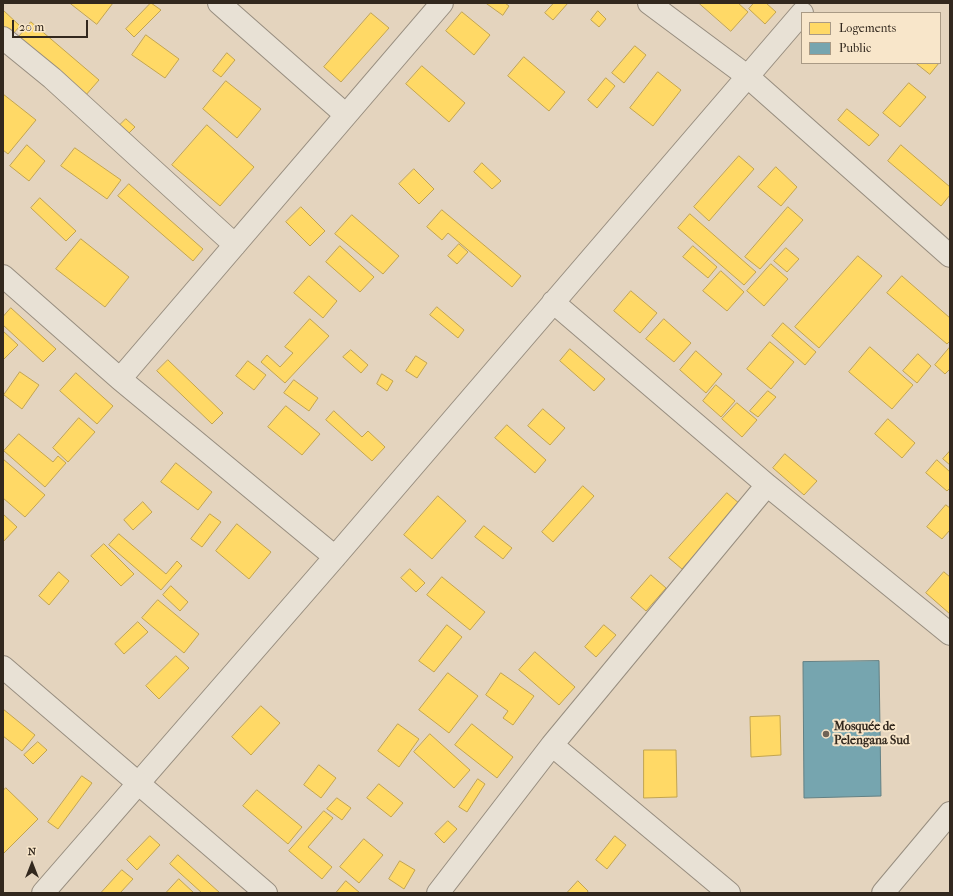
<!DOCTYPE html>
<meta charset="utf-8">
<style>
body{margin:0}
#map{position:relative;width:953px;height:896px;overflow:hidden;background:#e4d4be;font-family:"IM FELL French Canon",serif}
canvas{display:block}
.frame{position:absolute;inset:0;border:4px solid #32281e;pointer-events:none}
.legend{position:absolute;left:801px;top:12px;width:140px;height:52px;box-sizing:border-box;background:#f8e6ca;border:1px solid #a99a85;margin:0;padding:5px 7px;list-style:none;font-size:12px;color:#32281e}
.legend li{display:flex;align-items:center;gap:8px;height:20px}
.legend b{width:20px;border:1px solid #a99a85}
.north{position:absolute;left:12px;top:844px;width:40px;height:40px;-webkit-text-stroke:3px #f8e6ca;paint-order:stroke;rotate:0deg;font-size:11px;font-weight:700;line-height:16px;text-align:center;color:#32281e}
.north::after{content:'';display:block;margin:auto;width:14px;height:18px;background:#32281e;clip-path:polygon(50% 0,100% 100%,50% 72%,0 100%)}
.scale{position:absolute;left:12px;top:20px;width:76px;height:18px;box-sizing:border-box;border:2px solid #32281e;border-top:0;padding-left:5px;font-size:12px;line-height:14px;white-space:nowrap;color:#32281e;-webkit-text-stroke:3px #f8e6ca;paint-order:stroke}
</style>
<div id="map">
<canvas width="953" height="896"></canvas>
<div class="frame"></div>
<ul class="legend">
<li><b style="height:11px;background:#ffd966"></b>Logements</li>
<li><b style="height:11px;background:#76a5af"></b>Public</li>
</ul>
<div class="north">N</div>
<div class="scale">20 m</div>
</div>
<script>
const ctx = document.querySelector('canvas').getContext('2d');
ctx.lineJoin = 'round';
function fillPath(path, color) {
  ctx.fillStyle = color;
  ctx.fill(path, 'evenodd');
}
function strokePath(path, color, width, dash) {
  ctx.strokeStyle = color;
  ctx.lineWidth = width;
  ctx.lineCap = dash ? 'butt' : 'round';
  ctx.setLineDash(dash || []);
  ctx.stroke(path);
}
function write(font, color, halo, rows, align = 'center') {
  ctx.font = font + ' "IM FELL French Canon",serif';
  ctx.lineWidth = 4;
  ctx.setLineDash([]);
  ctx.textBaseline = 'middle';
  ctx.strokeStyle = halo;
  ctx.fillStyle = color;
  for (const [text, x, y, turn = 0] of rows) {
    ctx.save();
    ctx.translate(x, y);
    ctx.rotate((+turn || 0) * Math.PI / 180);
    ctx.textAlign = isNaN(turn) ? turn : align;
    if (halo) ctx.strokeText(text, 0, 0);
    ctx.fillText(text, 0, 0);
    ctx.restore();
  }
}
const homes = new Path2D(`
 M70,3H113L97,24Z
 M151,3L161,10L134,37L126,29Z
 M486,3H505L509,6L503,15Z
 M554,3H568L553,20L545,13Z
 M699,3H738L748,12L731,31Z
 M754,3H766L776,12L765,24L749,9Z
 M3,10L20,26L11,36L3,28Z
 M598,11L606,19L599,27L591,20Z
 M462,12L490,35L474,55L446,31Z
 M371,13L389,28L341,82L324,67Z
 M31,22L99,80L85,96L18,38Z
 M146,35L179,59L165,78L132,55Z
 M635,46L646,55L624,83L612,73Z
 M227,53L235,60L221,77L213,71Z
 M524,57L565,92L549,111L508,76Z
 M916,63H939L930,74Z
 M422,66L465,103L449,122L406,84Z
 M658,72L681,90L653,126L630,108Z
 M606,78L615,86L597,108L588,100Z
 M226,81L261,109L237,138L203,109Z
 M909,83L926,97L900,127L883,113Z
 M3,94L36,120L8,154L3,150Z
 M847,109L879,135L869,146L838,120Z
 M126,119L135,127L126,136L118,127Z
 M207,125L254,167L220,206L172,165Z
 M27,145L45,161L29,181L10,166Z
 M901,145L950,187V195L941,206L888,161Z
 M75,148L121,180L107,199L61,166Z
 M739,156L754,169L709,221L694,207Z
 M482,163L501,181L492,189L474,172Z
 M776,167L797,187L781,206L758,187Z
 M414,169L434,189L419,204L399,184Z
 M129,184L203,249L193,261L118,196Z
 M40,198L76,231L66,241L31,208Z
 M301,207L325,231L310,246L286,222Z
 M788,207L803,220L760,269L745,257Z
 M442,210L521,276L512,287L448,233L442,240L427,227Z
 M690,214L756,272L744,285L678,228Z
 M352,215L399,256L383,274L335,234Z
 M81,239L129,277L105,307L56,269Z
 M459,244L468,252L457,264L448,256Z
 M340,246L374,277L360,292L326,262Z
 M693,246L717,267L708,278L683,257Z
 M786,248L799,259L787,272L774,261Z
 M858,256L882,276L819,348L795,327Z
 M771,264L788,279L764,306L747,291Z
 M721,271L744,292L727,311L703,291Z
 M309,276L337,301L323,318L294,293Z
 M902,276L950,318V341L947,344L887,293Z
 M631,291L657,313L640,333L614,311Z
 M437,307L464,330L458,338L430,315Z
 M11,308L56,349L43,362L3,325V317Z
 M310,319L329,336L285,383L261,362L267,355L280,367L293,353L285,347Z
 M664,319L691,343L674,362L646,339Z
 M783,323L816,352L805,365L772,336Z
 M3,331L18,345L3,360Z
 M770,342L794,362L771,389L747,369Z
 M870,347L913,385L892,409L849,372Z
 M950,347V369L945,374L935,365Z
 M570,349L605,379L594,391L560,361Z
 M351,350L368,365L361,373L343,357Z
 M696,351L722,374L706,393L680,370Z
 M918,354L931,366L917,383L903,371Z
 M416,356L427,363L417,378L406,371Z
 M168,360L223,413L212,424L157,371Z
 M248,361L266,375L254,390L236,376Z
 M20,372L39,385L22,409L4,395Z
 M76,373L113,406L97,424L60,391Z
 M382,374L393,381L387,391L377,384Z
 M294,380L318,398L309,411L284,393Z
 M716,385L735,401L721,417L703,401Z
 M768,391L776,397L758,417L750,411Z
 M737,403L757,420L742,437L722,419Z
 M286,406L320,434L302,455L268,427Z
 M543,409L565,428L550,445L528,426Z
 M334,411L362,437L368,431L385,447L372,461L326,420Z
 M79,418L95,432L68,462L53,448Z
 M888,419L915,443L902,458L875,434Z
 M507,425L546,460L535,473L495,438Z
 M19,434L53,462L58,456L66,463L45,487L4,451Z
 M950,451V465L943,459Z
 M785,454L817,481L804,495L773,468Z
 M3,459L45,495L25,517L3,498Z
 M937,460L950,472V488L947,491L926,473Z
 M176,463L212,492L198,510L161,482Z
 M583,486L594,496L553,542L542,532Z
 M727,493L740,504L682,569L669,558Z
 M438,496L466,521L432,559L404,535Z
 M143,502L152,512L133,530L124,520Z
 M946,505L950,508V530L942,539L927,527Z
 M3,514L17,527L3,542Z
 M210,514L221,522L202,547L191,539Z
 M237,524L271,552L249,579L216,551Z
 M484,526L512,548L503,559L475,537Z
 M119,534L166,574L177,561L182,566L161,590L109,545Z
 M104,544L134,574L121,586L91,556Z
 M410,569L425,583L416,592L401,578Z
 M59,572L69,581L49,605L39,596Z
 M944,572L950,577V614L926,593Z
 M651,575L666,588L646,611L631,598Z
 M442,577L485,612L470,630L427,595Z
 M171,586L188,602L180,611L163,595Z
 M158,600L199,634L184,653L142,618Z
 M138,622L148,632L124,654L115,644Z
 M447,625L462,637L434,672L419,661Z
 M604,625L616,635L596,657L585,647Z
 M535,652L575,687L559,705L519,670Z
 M176,656L189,668L159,699L146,686Z
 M448,673L478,696L449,733L419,710Z
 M501,673L534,696L513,725L503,718L508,711L486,695Z
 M261,706L280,723L251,755L232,737Z
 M3,709L35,735L22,751L3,736Z
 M780,716L781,755L751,757L750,717Z
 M398,724L419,739L399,767L378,751Z
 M472,724L513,757L497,778L455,745Z
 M430,734L470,770L454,788L414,752Z
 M38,742L47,750L33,764L24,755Z
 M644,750H676L677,797L644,798Z
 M319,765L336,778L321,798L304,785Z
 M82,776L92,783L58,829L48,822Z
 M478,779L485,784L467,812L459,807Z
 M379,784L403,803L391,817L367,798Z
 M6,788L38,819L3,854V791Z
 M257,790L302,827L288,844L243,806Z
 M337,798L351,808L342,820L327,809Z
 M324,811L333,818L308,847L332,867L322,879L289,851Z
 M448,821L457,829L444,843L435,834Z
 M150,836L160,845L137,870L127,860Z
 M615,836L626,845L607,869L596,860Z
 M364,839L383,855L359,883L340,867Z
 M178,855L220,893H202L170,864Z
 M400,861L415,870L404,889L389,879Z
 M122,870L133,879L120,893H101Z
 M179,879L194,893H166Z
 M346,881L360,893H336Z
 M578,881L588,891L587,893H567Z`);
const public = new Path2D(`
 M879,661L881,796L804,798L803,662Z`);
const minor = new Path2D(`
 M219,3L346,115
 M649,3L747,76L950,256
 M3,38L52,78L235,245
 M3,276L120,379L335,557
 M553,302L767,485L950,634
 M120,379L442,3
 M552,745L729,893
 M43,893L335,557L802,13
 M438,893L552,745L767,485
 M883,893L950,813`);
const tertiary = new Path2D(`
 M3,667L266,893`);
const markers = [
 [826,734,4,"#706456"]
];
const poiNames = [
 ["Mosquée de",834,727],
 ["Pelengana Sud",834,741]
];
fillPath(homes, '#ffd966');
strokePath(homes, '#c2a450', 1);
fillPath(public, '#76a5af');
strokePath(public, '#628084', 1);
strokePath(minor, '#978d7f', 24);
strokePath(tertiary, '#978d7f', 24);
strokePath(minor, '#e8e1d5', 22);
strokePath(tertiary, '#e8e1d5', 22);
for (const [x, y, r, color] of markers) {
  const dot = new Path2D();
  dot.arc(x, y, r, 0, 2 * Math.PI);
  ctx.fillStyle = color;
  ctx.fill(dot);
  strokePath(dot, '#f8e6ca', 1.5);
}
write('bold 12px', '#32281e', '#f8e6ca', poiNames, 'left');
</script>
